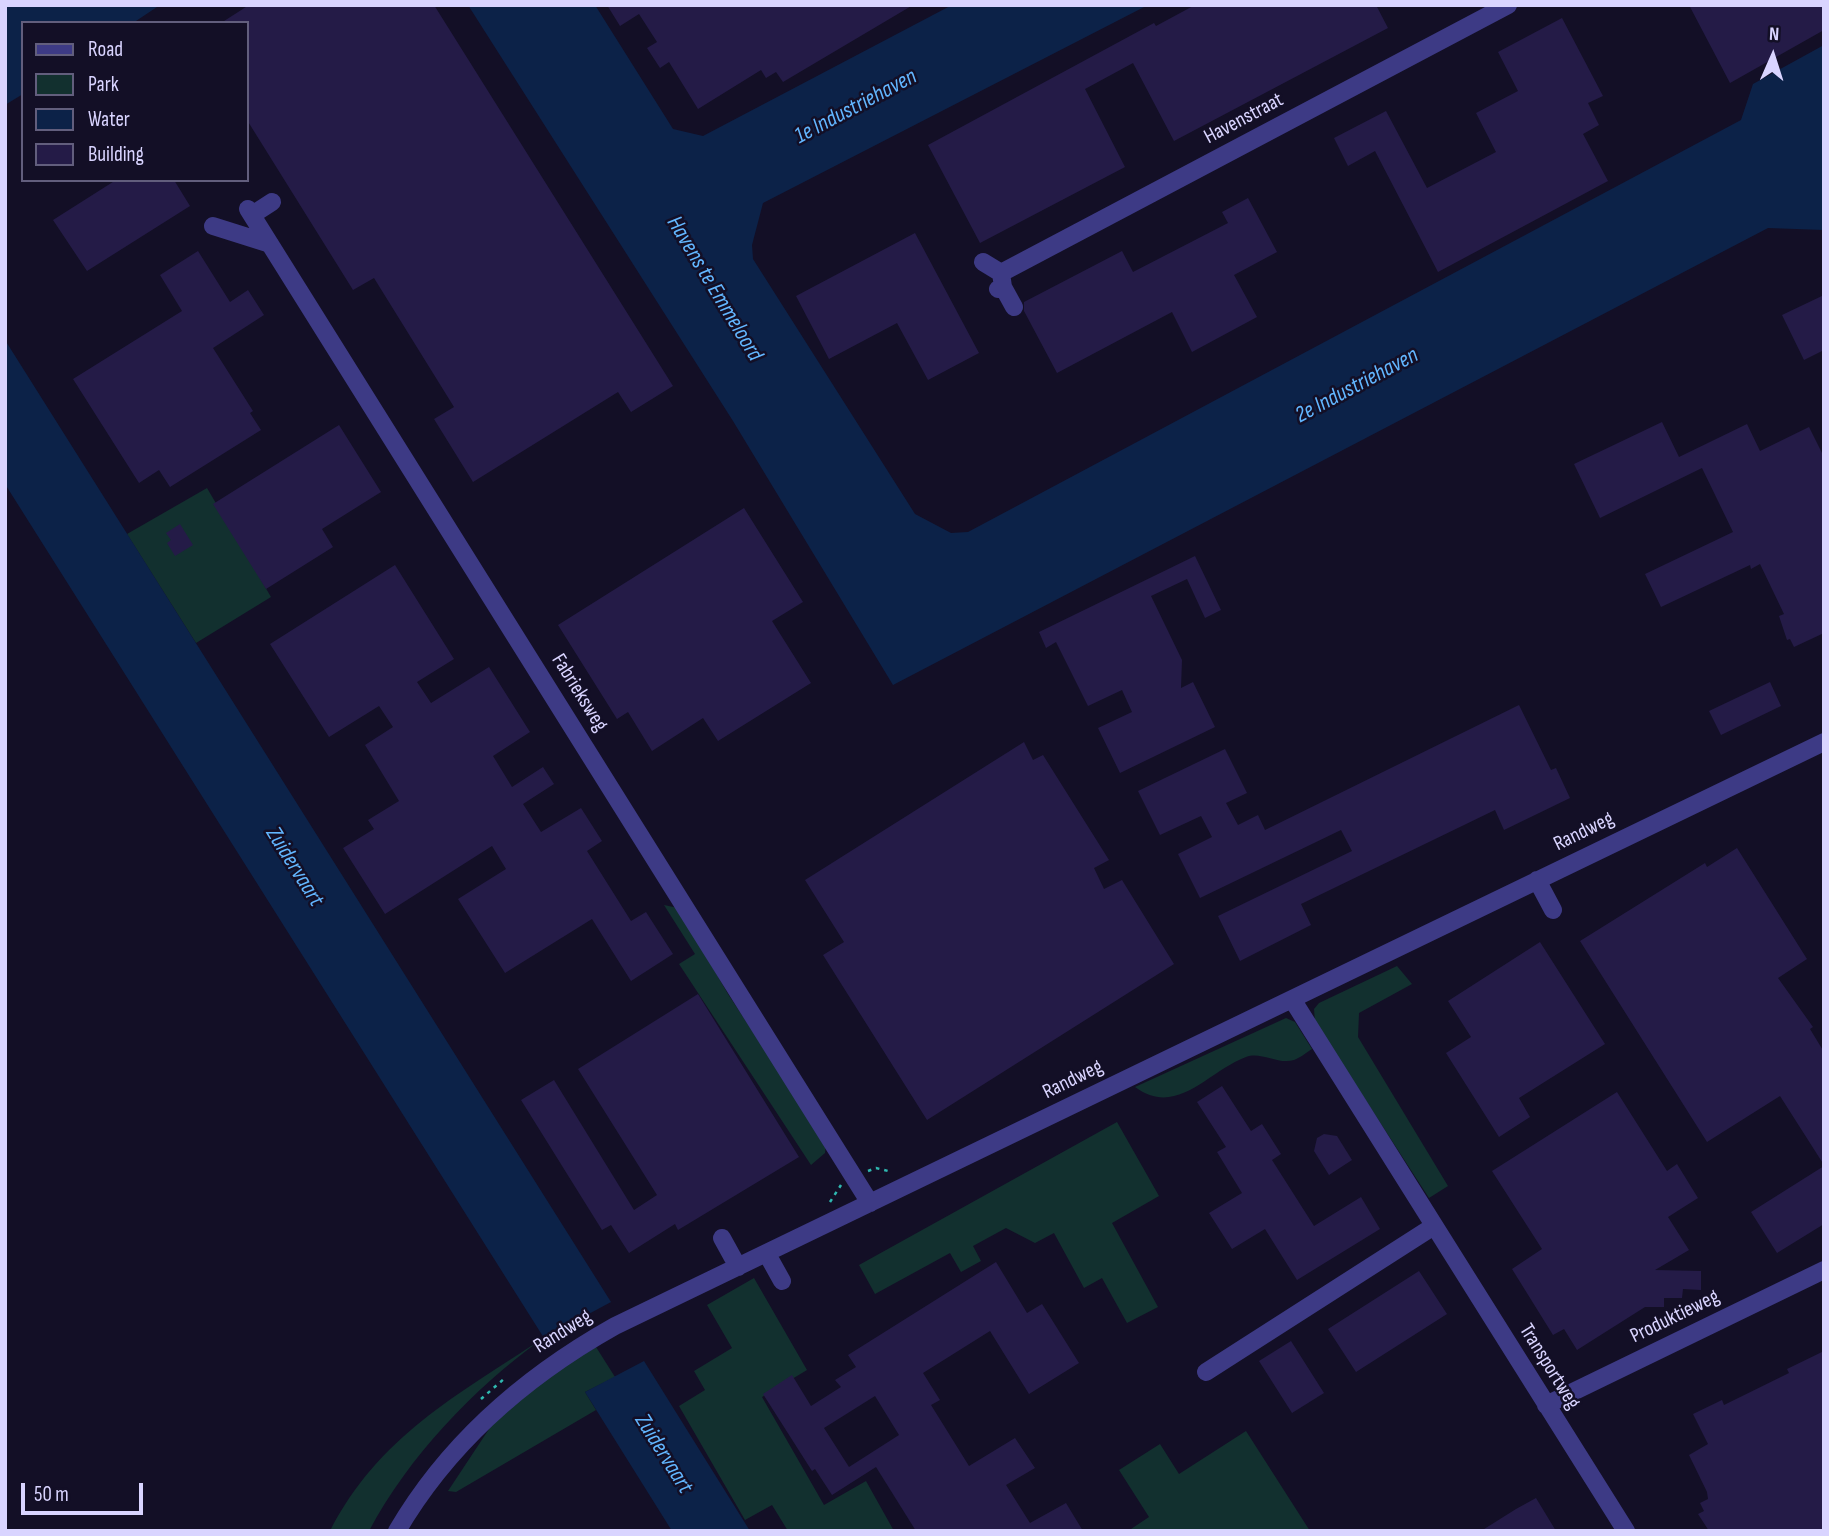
<!DOCTYPE html>
<style>
body{margin:0}
#map{position:relative;width:1829px;height:1536px;overflow:hidden;background:#130f26;font-family:"Sofia Sans Condensed",sans-serif}
canvas{display:block}
.frame{position:absolute;inset:0;border:7px solid #d9d4ff;pointer-events:none}
.legend{position:absolute;left:21px;top:21px;width:228px;height:161px;box-sizing:border-box;background:#130f26;border:2px solid #625e7d;margin:0;padding:9px 12px;list-style:none;font-size:21px;color:#d9d4ff}
.legend li{display:flex;align-items:center;gap:14px;height:35px}
.legend b{width:35px;border:2px solid #625e7d}
.north{position:absolute;left:1738px;top:21px;width:70px;height:70px;-webkit-text-stroke:5px #130f26;paint-order:stroke;rotate:3deg;font-size:19px;font-weight:700;line-height:28px;text-align:center;color:#d9d4ff}
.north::after{content:'';display:block;margin:auto;width:24px;height:32px;background:#d9d4ff;clip-path:polygon(50% 0,100% 100%,50% 72%,0 100%)}
.scale{position:absolute;left:21px;top:1483px;width:122px;height:32px;box-sizing:border-box;border:4px solid #d9d4ff;border-top:0;padding-left:9px;font-size:21px;line-height:24px;white-space:nowrap;color:#d9d4ff;-webkit-text-stroke:5px #130f26;paint-order:stroke}
</style>
<div id="map">
<canvas width="1829" height="1536"></canvas>
<div class="frame"></div>
<ul class="legend">
<li><b style="height:9px;background:#3d3a85"></b>Road</li>
<li><b style="height:19px;background:#12302f"></b>Park</li>
<li><b style="height:19px;background:#0c2248"></b>Water</li>
<li><b style="height:19px;background:#241b47"></b>Building</li>
</ul>
<div class="north">N</div>
<div class="scale">50 m</div>
</div>
<script>
const ctx = document.querySelector('canvas').getContext('2d');
ctx.lineJoin = 'round';
function fillPath(path, color) {
  ctx.fillStyle = color;
  ctx.fill(path, 'evenodd');
}
function strokePath(path, color, width, dash) {
  ctx.strokeStyle = color;
  ctx.lineWidth = width;
  ctx.lineCap = dash ? 'butt' : 'round';
  ctx.setLineDash(dash || []);
  ctx.stroke(path);
}
function write(font, color, halo, rows, align = 'center') {
  ctx.font = font + ' "Sofia Sans Condensed",sans-serif';
  ctx.lineWidth = 5;
  ctx.setLineDash([]);
  ctx.textBaseline = 'middle';
  ctx.strokeStyle = halo;
  ctx.fillStyle = color;
  for (const [text, x, y, turn = 0] of rows) {
    ctx.save();
    ctx.translate(x, y);
    ctx.rotate((+turn || 0) * Math.PI / 180);
    ctx.textAlign = isNaN(turn) ? turn : align;
    if (halo) ctx.strokeText(text, 0, 0);
    ctx.fillText(text, 0, 0);
    ctx.restore();
  }
}
const green = new Path2D(`
 M207,488L271,597L196,643L127,534Z
 M664,905L678,908L728,994L826,1143L825,1153L811,1165L679,964L695,954Z
 M1397,966L1412,984L1359,1013L1358,1037L1448,1186L1429,1198L1315,1022L1314,1009L1319,1003Z
 M1286,1018L1295,1022L1312,1049C1307,1052 1300,1058 1294,1060C1278,1065 1261,1051 1246,1057C1208,1071 1177,1118 1135,1087Z
 M1117,1122L1159,1196L1112,1223L1158,1307L1127,1323L1102,1278L1084,1288L1054,1233L1035,1243L1006,1228L973,1246L981,1261L961,1272L950,1253L875,1294L859,1265Z
 M754,1278L807,1370L762,1397L824,1505L866,1481L894,1531H788L772,1505L745,1520L679,1406L705,1390L694,1371L732,1348L707,1305Z
 M542,1339C473,1389 409,1456 369,1531H330C378,1437 457,1395 542,1339Z
 M596,1347L615,1377L585,1392L596,1410L456,1492L448,1491L495,1420L546,1377Z
 M1246,1431L1310,1531H1128L1149,1517L1119,1470L1160,1444L1179,1474Z`);
const water = new Path2D(`
 M5,5H160L133,23H23V94L5,105Z
 M468,5H595L673,129L703,136L952,5H1148L763,203L752,245L753,259L915,514L951,533L968,532L1741,120L1753,84L1824,45V230L1768,228L893,685L733,421Z
 M5,340L611,1302L544,1338L5,484Z
 M644,1361L750,1531H672L585,1392Z`);
const building = new Path2D(`
 M249,5H434L673,386L631,412L618,392L473,482L434,419L454,407L374,278L353,290L247,120V23H221Z
 M607,5H913L783,82L776,72L766,78L761,70L698,109L669,62L660,68L647,48L657,42L639,14L620,26Z
 M1195,5H1376L1388,28L1174,141L1133,63L1085,89L1125,167L980,243L928,145L1154,23L1156,26Z
 M1689,5H1824V30L1730,83Z
 M1562,18L1603,96L1588,103L1599,125L1583,134L1608,181L1438,272L1375,151L1348,166L1334,138L1386,111L1427,188L1496,152L1476,113L1518,91L1498,52Z
 M116,180H174L190,206L87,271L53,220Z
 M1248,198L1277,252L1234,275L1257,317L1192,352L1172,312L1057,373L1024,311V302L1122,251L1133,272L1228,223L1222,212Z
 M915,233L979,353L928,380L897,323L829,359L796,296Z
 M198,251L230,302L248,290L264,315L213,348L253,411L250,413L261,430L170,487L159,470L139,483L73,379L182,311L160,275Z
 M1824,295V350L1804,360L1782,315Z
 M1662,422L1679,457L1747,424L1760,451L1809,427L1824,457V633L1794,647L1790,639L1787,640L1779,616L1784,614L1760,564L1751,569L1750,565L1661,607L1645,574L1733,532L1702,468L1600,518L1574,464Z
 M339,425L381,492L322,529L333,547L266,589L213,504Z
 M744,508L803,602L772,621L811,683L718,741L703,718L652,751L628,712L617,719L558,625Z
 M180,524L193,545L175,556L167,543L171,540L166,533Z
 M1195,556L1221,610L1205,618L1187,579L1151,596L1182,660L1181,688L1193,682L1215,727L1120,773L1098,728L1132,712L1122,690L1088,706L1056,642L1046,648L1039,632Z
 M395,565L454,659L417,682L431,703L489,667L530,732L493,756L512,787L543,767L554,784L523,804L541,832L581,808L602,841L587,851L631,921L646,912L673,954L631,981L592,919L505,973L458,899L506,869L492,846L385,914L343,848L374,829L368,820L399,801L365,745L393,727L379,706L329,737L270,644Z
 M1770,682L1781,706L1721,735L1709,711Z
 M1519,705L1551,770L1556,768L1570,798L1504,830L1495,810L1301,904L1311,925L1240,961L1218,916L1352,851L1341,830L1200,898L1178,854L1212,837L1201,816L1160,835L1138,791L1225,749L1247,793L1226,803L1238,825L1258,815L1265,830Z
 M1024,742L1033,760L1043,755L1109,860L1094,868L1104,889L1122,880L1174,964L927,1120L823,955L844,942L805,880Z
 M1737,848L1807,959L1778,978L1813,1027L1810,1029L1824,1052V1165L1780,1096L1707,1142L1580,941L1705,863L1707,867Z
 M1540,942L1605,1044L1519,1098L1530,1117L1499,1137L1446,1053L1471,1037L1448,1001Z
 M698,994L799,1157L678,1230L675,1224L629,1253L611,1225L602,1230L521,1100L554,1080L634,1210L657,1195L578,1069Z
 M1222,1086L1251,1131L1262,1124L1281,1154L1272,1160L1314,1226L1361,1197L1380,1229L1297,1280L1265,1229L1232,1249L1209,1213L1242,1193L1217,1152L1226,1147L1197,1102Z
 M1617,1092L1667,1171L1677,1164L1698,1198L1668,1217L1689,1250L1655,1270L1701,1271V1290L1683,1289L1682,1298H1664V1307H1645L1577,1350L1564,1329L1553,1335L1512,1269L1542,1249L1492,1171Z
 M1324,1134L1337,1136L1352,1160L1329,1175L1314,1151L1317,1138Z
 M1824,1166V1224L1777,1253L1751,1212Z
 M996,1262L1027,1313L1042,1304L1079,1363L1029,1394L990,1331L923,1373L940,1400L931,1405L969,1466L1015,1438L1035,1468L1006,1485L1030,1523L1066,1503L1083,1531H916L876,1467L832,1495L815,1469L812,1471L763,1394L792,1375L811,1406L841,1387L835,1380L856,1367L848,1355ZM875,1396L899,1435L849,1467L824,1428Z
 M1419,1271L1447,1314L1356,1372L1328,1329Z
 M1291,1341L1324,1393L1292,1413L1259,1361Z
 M1824,1351V1531H1709L1698,1514L1704,1511L1700,1503L1708,1499L1707,1492L1689,1455L1708,1444L1693,1414L1722,1400L1724,1405L1789,1373L1787,1369Z
 M1536,1498L1556,1531H1481L1516,1509Z`);
const path = new Path2D(`
 M868,1171L876,1168L892,1172
 M830,1202L841,1185
 M481,1399L505,1378`);
const minor = new Path2D(`
 M248,209L870,1203
 M252,215L272,202
 M213,226L270,244
 M983,262L1001,273L1003,287L998,289
 M1001,273L1508,5
 M1003,287L1014,307
 M1537,880L1553,910
 M1292,999L1626,1531
 M722,1238L738,1267
 M767,1254L782,1281
 M1206,1372L1434,1226
 M1546,1405L1824,1270
 M397,1531C449,1442 526,1376 615,1326L1824,742`);
const streetNames = [
 ["Havenstraat",1244,119,-28],
 ["Fabrieksweg",579,693,58],
 ["Randweg",1584,832,-26],
 ["Randweg",1073,1080,-26],
 ["Produktieweg",1675,1317,-26],
 ["Randweg",563,1332,-32],
 ["Transportweg",1549,1367,58]
];
const waterNames = [
 ["1e Industriehaven",856,107,-28],
 ["Havens te Emmeloord",714,289,59],
 ["2e Industriehaven",1357,386,-28],
 ["Zuidervaart",294,867,58],
 ["Zuidervaart",663,1454,58]
];
fillPath(green, '#12302f');
fillPath(water, '#0c2248');
fillPath(building, '#241b47');
strokePath(path, '#2fb8b0', 2.5, [3.5, 5]);
strokePath(minor, '#3d3a85', 18);
write('21px', '#d9d4ff', '#130f26', streetNames);
write('italic 23px', '#62b6ff', '#130f26', waterNames);
</script>
